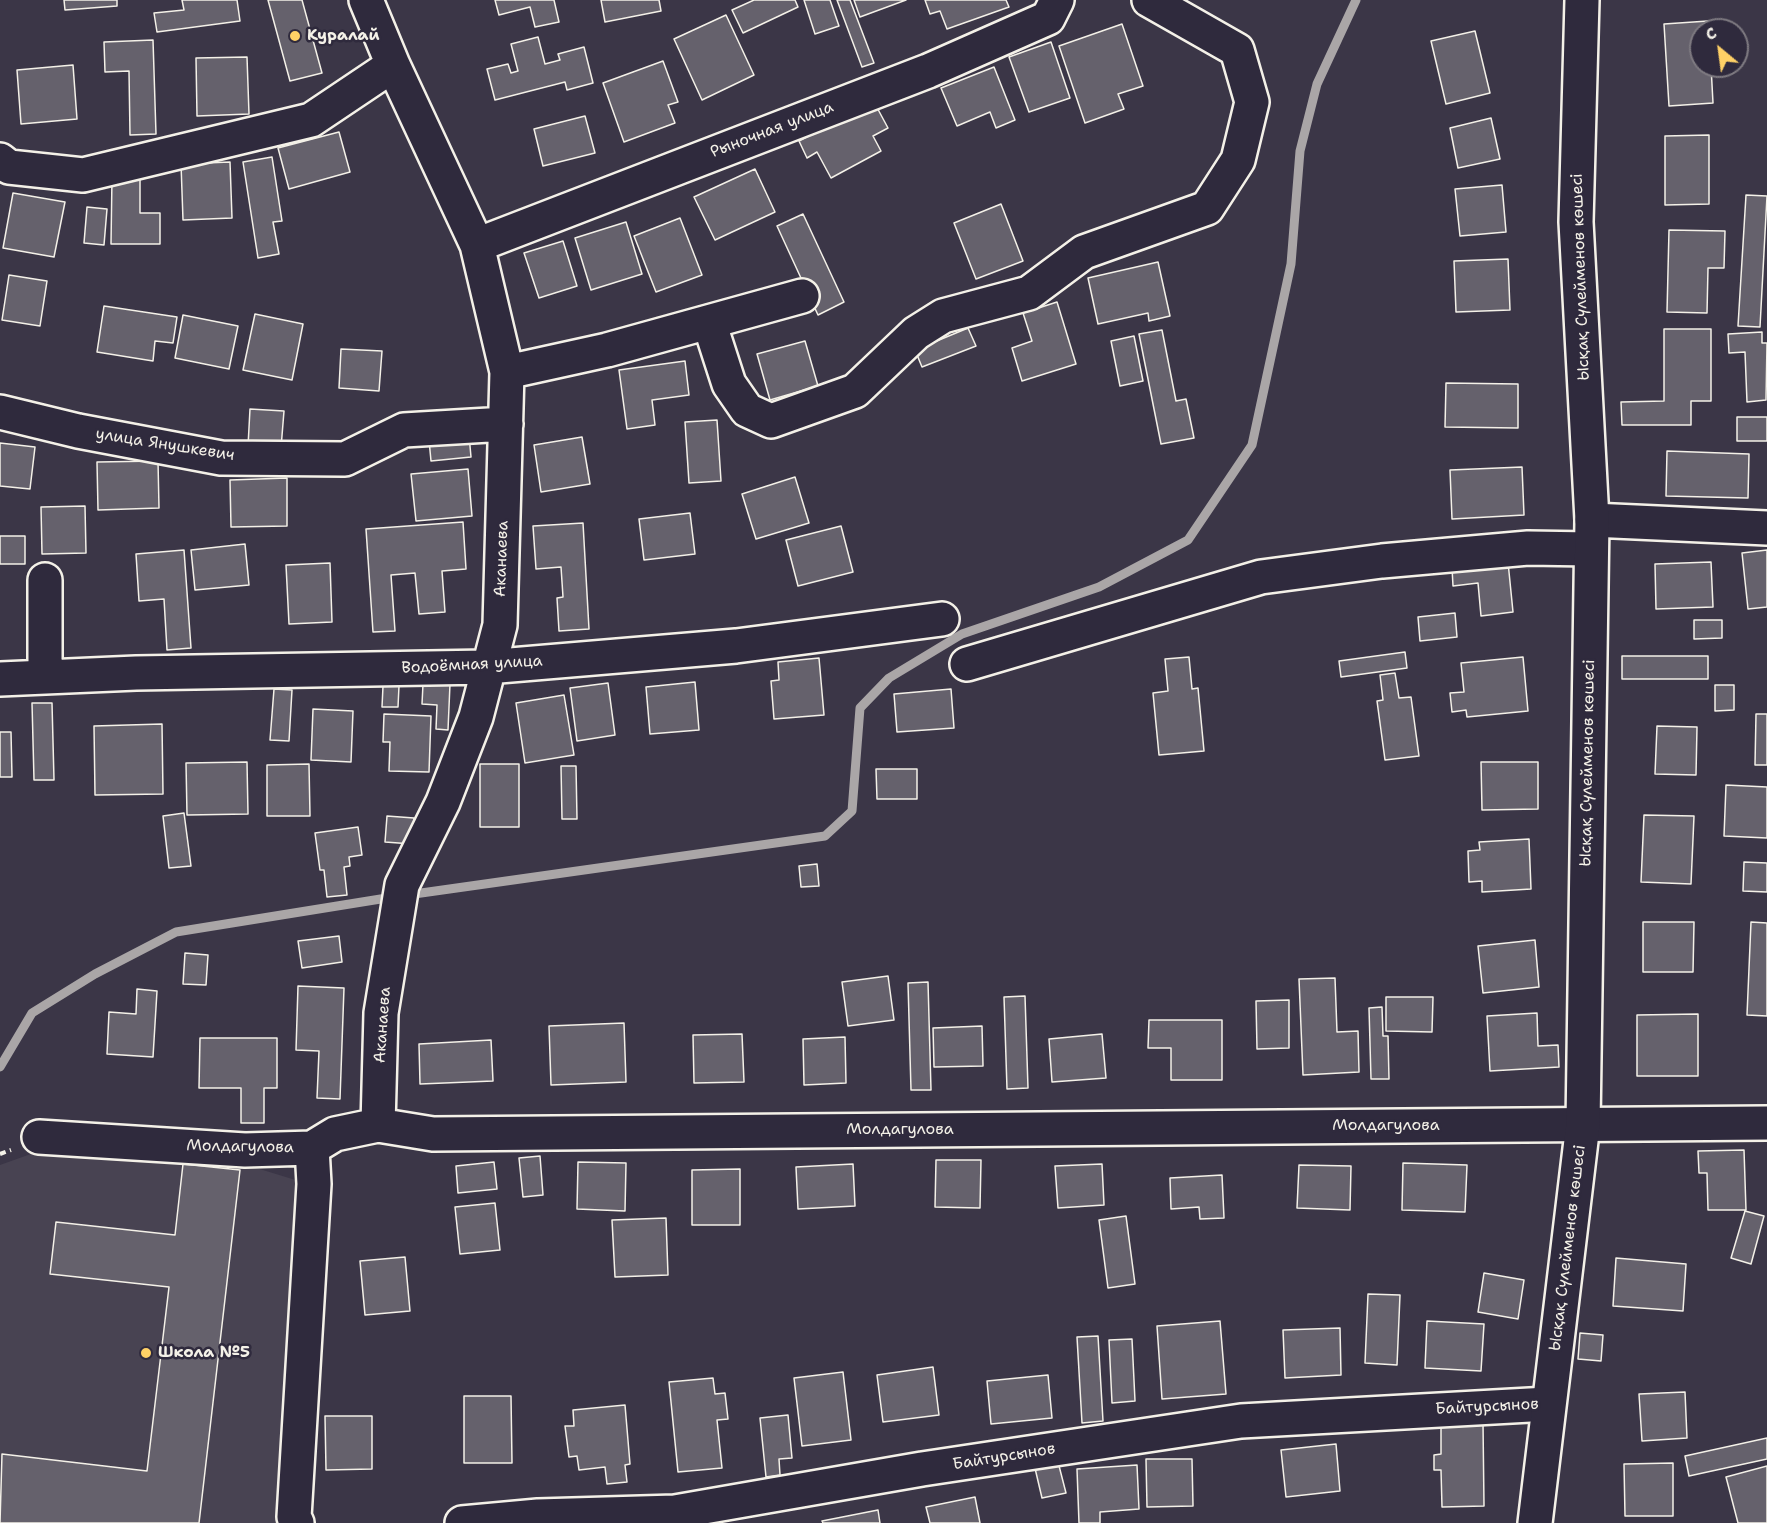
<!DOCTYPE html>
<meta charset="utf-8">
<style>
body{margin:0}
#map{position:relative;width:1767px;height:1523px;overflow:hidden;background:#3b3647;font-family:"Shantell Sans",sans-serif}
canvas{display:block}
.north{position:absolute;left:1689px;top:18px;width:60px;height:60px;box-sizing:border-box;background:#2f2a3d;border:2px solid #7e7a81;border-radius:50%;rotate:331deg;font-size:16px;font-weight:700;line-height:24px;text-align:center;color:#f4f1e8}
.north::after{content:'';display:block;margin:auto;width:21px;height:27px;background:#ffd166;clip-path:polygon(50% 0,100% 100%,50% 72%,0 100%)}
</style>
<div id="map">
<canvas width="1767" height="1523"></canvas>
<div class="north">С</div>
</div>
<script>
const ctx = document.querySelector('canvas').getContext('2d');
ctx.lineJoin = 'round';
function fillPath(path, color) {
  ctx.fillStyle = color;
  ctx.fill(path, 'evenodd');
}
function strokePath(path, color, width, dash) {
  ctx.strokeStyle = color;
  ctx.lineWidth = width;
  ctx.lineCap = dash ? 'butt' : 'round';
  ctx.setLineDash(dash || []);
  ctx.stroke(path);
}
function write(font, color, halo, rows, align = 'center') {
  ctx.font = font + ' "Shantell Sans",sans-serif';
  ctx.lineWidth = 5;
  ctx.setLineDash([]);
  ctx.textBaseline = 'middle';
  ctx.strokeStyle = halo;
  ctx.fillStyle = color;
  for (const [text, x, y, turn = 0] of rows) {
    ctx.save();
    ctx.translate(x, y);
    ctx.rotate((+turn || 0) * Math.PI / 180);
    ctx.textAlign = isNaN(turn) ? turn : align;
    if (halo) ctx.strokeText(text, 0, 0);
    ctx.fillText(text, 0, 0);
    ctx.restore();
  }
}
const built = new Path2D(`
 M42,1150L240,1163L302,1182L281,1523H0V1165Z`);
const stream = new Path2D(`
 M407,895L825,836L852,811L860,708L889,678L962,634L1099,587L1188,540L1252,445L1291,264L1300,151L1317,84L1356,0
 M0,1067L32,1013L95,974L176,932L393,897`);
const building = new Path2D(`
 M64,0H117V6L65,10Z
 M182,0H237L240,21L157,32L154,13L184,10Z
 M268,0H302L322,73L290,81Z
 M495,0H554L559,22L535,27L530,7L499,15Z
 M601,0H659L661,11L605,22Z
 M754,0H795L798,7L743,33L732,10Z
 M804,0H830L839,26L815,34Z
 M837,0H850L874,63L862,67Z
 M854,0H906L860,17Z
 M925,0H1006L1009,7L947,29L940,11L930,14Z
 M726,15L754,75L702,100L674,39Z
 M1708,21V30H1701V66H1711L1713,103L1669,106L1664,24Z
 M1122,24L1143,86L1118,94L1124,109L1085,123L1059,46Z
 M1475,31L1490,93L1446,104L1431,41Z
 M538,37L545,64L560,60L558,54L584,47L593,83L567,90L565,82L495,100L487,69L508,64L511,73L518,71L511,44Z
 M153,40L156,134L130,135L129,71L105,72L104,42Z
 M1051,42L1070,98L1029,112L1009,57Z
 M247,57L249,114L197,116L196,58Z
 M663,61L678,102L668,105L675,123L624,142L603,83Z
 M73,65L77,119L21,124L17,70Z
 M994,67L1015,120L996,128L990,112L957,126L941,88Z
 M874,102L888,128L873,136L881,151L831,178L817,152L807,158L799,141Z
 M585,116L595,153L543,166L534,129Z
 M1491,118L1500,159L1458,168L1450,128Z
 M339,132L350,172L289,189L278,148Z
 M1709,135V204L1665,205V136Z
 M272,157L282,221L273,222L279,254L258,258L243,162Z
 M230,162L232,218L183,220L181,164Z
 M755,169L775,212L715,240L694,197Z
 M112,177L140,178V213H160V244H111Z
 M1502,185L1506,232L1460,236L1455,189Z
 M13,193L65,202L54,257L3,248Z
 M1746,195L1767,196L1760,327L1738,326Z
 M1001,204L1023,261L976,279L954,223Z
 M87,207L107,209L104,245L84,243Z
 M803,214L844,302L818,315L777,226Z
 M680,218L702,275L656,292L634,236Z
 M626,222L642,274L591,290L575,238Z
 M1669,230L1725,231L1724,268H1708L1707,313L1667,312Z
 M563,241L577,286L539,298L524,253Z
 M1508,259L1510,310L1456,312L1454,261Z
 M1158,262L1170,316L1149,321L1148,313L1098,324L1088,278Z
 M9,275L47,281L40,326L2,320Z
 M1057,302L1076,364L1022,381L1012,348L1032,341L1023,313Z
 M104,306L177,317L173,343L155,341L153,361L97,352Z
 M255,314L303,324L292,380L243,370Z
 M183,315L238,326L229,369L175,358Z
 M968,328L976,346L922,367L915,350Z
 M1664,329H1711V401H1691V425H1622L1621,402L1664,401Z
 M1162,330L1176,401L1186,399L1194,438L1161,444L1139,334Z
 M1762,332V343H1767L1766,400L1747,402L1745,352L1729,353L1728,334Z
 M1134,336L1143,381L1120,386L1111,341Z
 M805,341L818,386L770,400L757,354Z
 M341,349L382,351L379,391L339,388Z
 M685,361L689,395L652,400L655,425L627,429L619,370Z
 M1446,383L1518,384V428L1445,427Z
 M250,409L284,411L281,448L248,446Z
 M1737,417H1767V441H1737Z
 M717,420L721,481L689,483L685,422Z
 M469,435L471,457L431,461L429,440Z
 M582,437L590,484L541,492L534,445Z
 M0,443L35,447L30,489L0,486Z
 M1667,451L1749,454L1748,498L1666,496Z
 M158,461L159,508L98,510L97,462Z
 M1522,467L1524,515L1452,519L1450,470Z
 M468,469L472,516L416,521L411,474Z
 M795,477L809,523L756,539L742,494Z
 M287,478V526L231,527L230,480Z
 M85,506L86,553L42,554L41,507Z
 M690,513L695,554L644,560L639,519Z
 M463,522L466,569L442,571L445,612L419,614L415,573L391,575L395,631L373,632L366,529Z
 M583,523L589,629L559,631L557,598L563,597L561,567L536,569L533,526Z
 M841,526L853,572L798,586L786,540Z
 M0,536H25V564H0Z
 M245,544L249,585L195,590L191,550Z
 M184,550L191,648L167,650L164,599L139,601L136,554Z
 M1767,550V607L1748,609L1742,553Z
 M1508,562L1513,612L1481,616L1478,583L1453,586L1452,568Z
 M1711,562L1713,607L1656,609L1655,564Z
 M330,563L332,622L289,624L286,565Z
 M1455,613L1457,637L1420,641L1418,617Z
 M1694,620H1722V638L1694,639Z
 M1405,652L1407,668L1341,677L1339,661Z
 M1622,656H1708V679H1622Z
 M1189,657L1192,689L1198,688L1204,751L1159,755L1153,693L1168,691L1165,659Z
 M1523,657L1528,711L1467,717L1466,710L1452,712L1450,693L1464,692L1461,663Z
 M819,658L824,715L774,719L771,681L779,680L778,662Z
 M1395,673L1399,698L1411,697L1419,756L1385,760L1377,701L1383,700L1380,675Z
 M695,682L699,730L650,734L646,687Z
 M608,683L615,735L577,741L570,688Z
 M423,684H450L448,730L436,729L437,705L422,704Z
 M1715,685H1734V710L1715,711Z
 M383,686H399L398,707H382Z
 M274,689L292,690L289,741L270,740Z
 M951,689L954,728L897,732L894,694Z
 M564,695L574,755L525,763L516,703Z
 M32,703H52L54,780H34Z
 M313,709L353,711L351,762L311,760Z
 M384,714L431,716L429,772L389,771L390,742H383Z
 M1756,714H1767V765H1755Z
 M162,724L163,794L95,795L94,726Z
 M1657,726L1697,727L1696,775L1655,774Z
 M0,732H11L12,777H0Z
 M247,762L248,814L187,815L186,763Z
 M1481,762H1538V809L1482,810Z
 M309,764L310,816H267V765Z
 M480,764H519V827H480Z
 M561,766H576L577,819H562Z
 M876,769H917V799H877Z
 M1726,785L1767,787V838L1724,836Z
 M184,813L191,866L169,868L163,816Z
 M1644,815L1694,816L1691,884L1641,882Z
 M387,816L414,818L412,844L385,842Z
 M358,827L362,855L349,857L350,866L344,867L347,895L327,897L324,870H320L315,833Z
 M1529,839L1531,889L1482,892V881L1469,882L1468,851L1480,850L1479,842Z
 M1744,862L1767,863V892L1743,891Z
 M817,864L819,886L801,887L799,866Z
 M1643,922H1694L1693,972H1643Z
 M1751,922L1767,923V1016L1747,1015Z
 M339,936L342,962L302,968L298,941Z
 M1535,940L1539,987L1483,993L1478,946Z
 M185,953L208,955L206,985L183,984Z
 M888,976L894,1020L848,1026L842,982Z
 M1335,978L1337,1032L1358,1031L1359,1072L1303,1075L1299,979Z
 M928,982L931,1090H911L908,983Z
 M298,986L344,988L340,1099L317,1098L319,1051L296,1050Z
 M137,989L157,991L153,1057L107,1054L109,1012L136,1014Z
 M1025,996L1028,1088L1007,1089L1004,997Z
 M1386,997H1433L1432,1032L1386,1031Z
 M1289,1000V1048L1257,1049L1256,1001Z
 M1382,1007L1383,1036H1388L1389,1079H1371L1369,1008Z
 M1537,1013L1538,1046L1558,1045L1559,1067L1490,1071L1487,1016Z
 M1698,1014V1076H1637V1015Z
 M1149,1020H1222V1080H1171V1048H1148Z
 M624,1023L626,1082L551,1085L549,1026Z
 M982,1026L983,1066L934,1067L933,1028Z
 M742,1034L744,1082L694,1083L693,1035Z
 M1102,1034L1106,1078L1052,1082L1049,1039Z
 M845,1037L846,1083L804,1085L803,1039Z
 M200,1038H277V1088H264V1123H241V1088H199Z
 M491,1040L493,1081L420,1084L419,1044Z
 M1744,1150L1746,1210H1708L1707,1173H1699L1698,1151Z
 M540,1156L543,1195L523,1197L519,1158Z
 M936,1160H981L980,1208L935,1207Z
 M494,1162L497,1189L458,1193L456,1166Z
 M578,1162L626,1163L625,1211L577,1209Z
 M1403,1163L1467,1165L1465,1212L1402,1210Z
 M183,1164L240,1170L199,1523H0L2,1454L147,1471L169,1287L50,1274L56,1222L175,1235Z
 M853,1164L855,1206L798,1209L796,1167Z
 M1102,1164L1104,1205L1058,1208L1055,1166Z
 M1299,1165L1351,1166L1350,1210L1297,1208Z
 M740,1169V1225H692V1170Z
 M1222,1175L1224,1218L1200,1219L1199,1207L1171,1209L1170,1178Z
 M495,1203L500,1250L460,1254L455,1207Z
 M1745,1211L1764,1216L1751,1264L1731,1258Z
 M1126,1216L1135,1284L1108,1288L1099,1220Z
 M666,1218L668,1275L615,1277L612,1220Z
 M405,1257L410,1311L365,1315L360,1261Z
 M1616,1258L1686,1264L1683,1311L1613,1306Z
 M1484,1273L1524,1280L1518,1319L1478,1312Z
 M1368,1294L1400,1295L1397,1365L1365,1363Z
 M1220,1321L1226,1394L1162,1399L1157,1326Z
 M1427,1321L1484,1324L1481,1371L1425,1368Z
 M1340,1328L1341,1375L1285,1378L1283,1330Z
 M1580,1333L1603,1335L1601,1361L1578,1359Z
 M1098,1336L1103,1421L1082,1423L1077,1337Z
 M1132,1339L1135,1401L1112,1403L1109,1340Z
 M933,1367L939,1415L883,1422L877,1375Z
 M843,1372L851,1440L802,1446L794,1378Z
 M1048,1375L1052,1418L991,1424L987,1381Z
 M713,1378L715,1394L725,1393L728,1419L717,1420L722,1468L678,1472L669,1382Z
 M1685,1392L1687,1438L1642,1441L1639,1394Z
 M464,1396H511L512,1463H464Z
 M625,1405L630,1464L625,1465L627,1482L607,1484L605,1467L579,1470L577,1456L569,1457L565,1426H574L573,1410Z
 M788,1415L792,1458L779,1459L780,1475L766,1477L760,1418Z
 M325,1416H372V1469L326,1470Z
 M1441,1423H1483L1484,1506L1442,1507L1441,1470H1434V1455L1441,1454Z
 M1767,1438V1459L1689,1476L1685,1456Z
 M1336,1444L1340,1491L1286,1497L1281,1450Z
 M1057,1458L1066,1493L1042,1498L1034,1464Z
 M1146,1459H1192L1193,1506L1147,1507Z
 M1673,1463V1516H1625L1624,1464Z
 M1137,1465L1139,1509L1100,1512V1523H1079L1077,1469Z
 M1767,1466V1523H1738L1726,1477Z
 M975,1497L980,1523H930L926,1507Z
 M878,1510L880,1523H823L822,1521Z`);
const path = new Path2D(`
 M0,1154L11,1150`);
const minor = new Path2D(`
 M366,0L393,65L477,245L507,372L500,625L476,717L443,802L402,885L381,1013L378,1125
 M0,160L9,167L83,175L311,120L393,65
 M477,245L928,71L1048,18L1057,0
 M709,322L729,384L747,410L771,421L855,391L916,333L943,316L1029,293L1084,252L1207,208L1238,160L1252,102L1237,50L1149,0
 M507,372L607,350L802,296
 M0,412L78,431L221,458L345,459L404,430L506,424
 M1592,520L1767,528
 M45,580V677
 M967,664L1261,577L1382,561L1528,548L1591,549
 M0,679L136,673L487,667L736,646L942,619
 M39,1137L245,1150L312,1148L335,1134L378,1125L433,1134L1767,1123
 M297,1523L294,1517L314,1184L312,1148
 M462,1523L538,1516L675,1512L922,1469L1241,1421L1548,1404`);
const major = new Path2D(`
 M1535,1523L1583,1124L1592,520L1576,222L1582,0`);
const markers = [
 [295,36,6,"#ffd166"],
 [146,1353,6,"#ffd166"]
];
const poiNames = [
 ["Куралай",307,36],
 ["Школа №5",158,1353]
];
const streetNames = [
 ["Рыночная улица",772,130,-21],
 ["Ысқақ Сүлейменов көшесі",1581,277,-92],
 ["улица Янушкевич",165,445,9],
 ["Аканаева",502,559,-88],
 ["Водоёмная улица",472,665,-3],
 ["Ысқақ Сүлейменов көшесі",1588,763,-89],
 ["Аканаева",383,1025,-86],
 ["Молдагулова",1386,1126],
 ["Молдагулова",900,1130],
 ["Молдагулова",240,1147,1],
 ["Ысқақ Сүлейменов көшесі",1568,1248,-83],
 ["Байтурсынов",1487,1407,-3],
 ["Байтурсынов",1004,1457,-9]
];
fillPath(built, '#484352');
strokePath(stream, '#aaa6a7', 9);
fillPath(building, '#65616c');
strokePath(building, '#f4f1e8', 1.5);
strokePath(minor, '#f4f1e8', 38);
strokePath(major, '#f4f1e8', 38);
strokePath(path, '#f4f1e8', 4, [6, 4.5]);
strokePath(minor, '#2f2a3d', 33);
strokePath(major, '#2f2a3d', 33);
for (const [x, y, r, color] of markers) {
  const dot = new Path2D();
  dot.arc(x, y, r, 0, 2 * Math.PI);
  ctx.fillStyle = color;
  ctx.fill(dot);
  strokePath(dot, '#2f2a3d', 2);
}
write('bold 16px', '#f4f1e8', '#2f2a3d', poiNames, 'left');
write('16px', '#f4f1e8', '#2f2a3d', streetNames);
</script>
